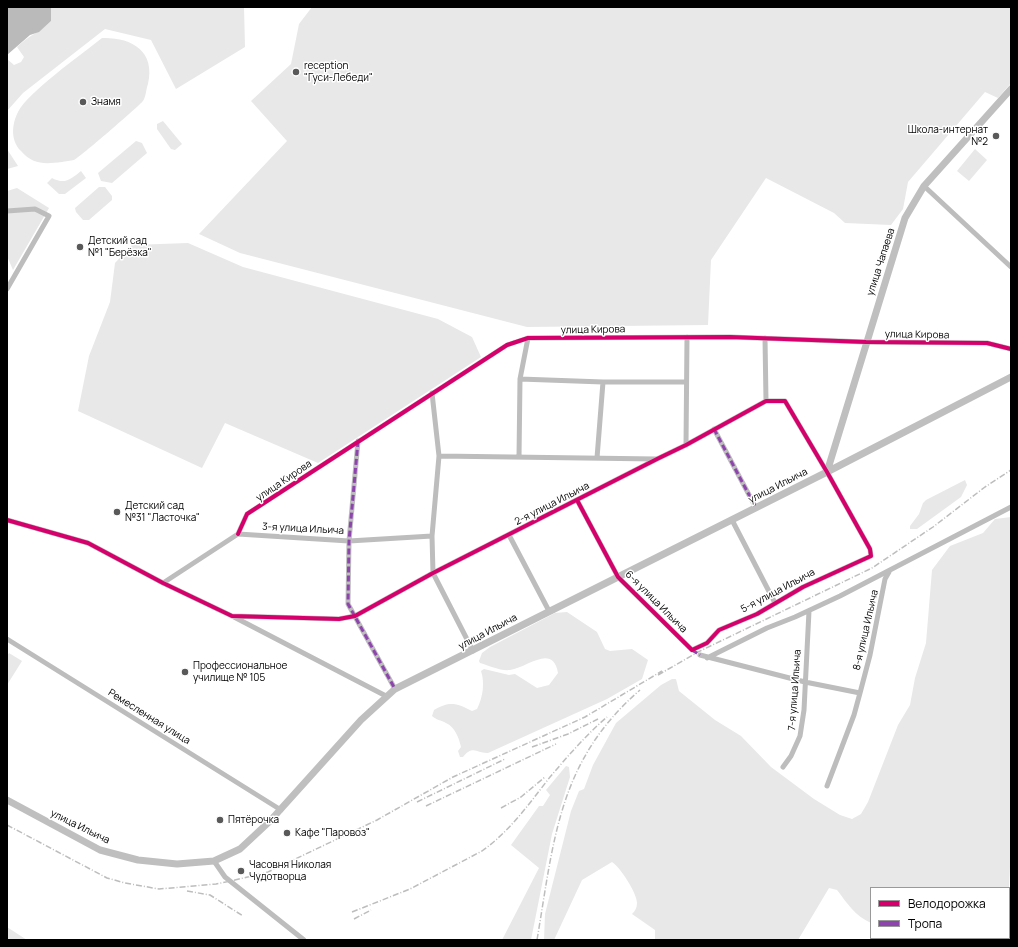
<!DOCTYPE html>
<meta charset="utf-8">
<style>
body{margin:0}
#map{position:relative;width:1018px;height:947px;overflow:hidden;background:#fff;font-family:Manrope,sans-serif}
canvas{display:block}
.frame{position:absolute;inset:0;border:8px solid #000;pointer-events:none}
.legend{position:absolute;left:870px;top:887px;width:140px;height:52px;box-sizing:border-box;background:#fff;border:1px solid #999;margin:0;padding:5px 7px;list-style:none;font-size:12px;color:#000}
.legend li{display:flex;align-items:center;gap:8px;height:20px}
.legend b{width:20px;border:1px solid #999}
</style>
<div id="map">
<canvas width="1018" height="947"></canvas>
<div class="frame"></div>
<ul class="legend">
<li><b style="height:5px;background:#d6006c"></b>Велодорожка</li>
<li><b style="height:5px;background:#8e44ad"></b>Тропа</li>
</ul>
</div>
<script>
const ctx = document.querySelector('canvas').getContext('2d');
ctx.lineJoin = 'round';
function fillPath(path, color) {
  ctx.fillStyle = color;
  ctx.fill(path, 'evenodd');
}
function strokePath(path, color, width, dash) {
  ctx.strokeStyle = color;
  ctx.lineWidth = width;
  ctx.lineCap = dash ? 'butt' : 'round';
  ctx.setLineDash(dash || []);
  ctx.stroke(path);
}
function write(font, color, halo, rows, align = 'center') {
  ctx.font = font + ' Manrope,sans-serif';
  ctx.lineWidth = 3;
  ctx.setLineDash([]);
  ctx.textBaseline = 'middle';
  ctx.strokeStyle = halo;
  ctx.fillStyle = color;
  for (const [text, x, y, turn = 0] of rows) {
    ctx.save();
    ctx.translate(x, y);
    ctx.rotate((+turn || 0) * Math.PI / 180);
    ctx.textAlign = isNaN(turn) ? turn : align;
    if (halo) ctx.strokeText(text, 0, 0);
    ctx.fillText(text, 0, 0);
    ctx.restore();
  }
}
const green = new Path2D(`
 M51,7H244L245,47L176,89L151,40L105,29L23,93L7,111V59L14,65L21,62L24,57L17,47C28,36 40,32 51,21Z
 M312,7H1011V83L998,98L985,92L908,182L903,209L891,225L845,223L834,213L766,178L711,260L708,325L527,327L240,253L199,234L287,141L251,101L291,64L299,24Z
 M102,38C130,37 156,50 148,84C146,89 146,97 143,101C139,106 79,158 74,160C71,161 65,161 62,162C45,164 33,165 21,151C10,140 12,124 18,112C27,93 82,54 102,38Z
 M163,121L182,144L175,150L171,149L157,129V124Z
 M136,141L142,143L147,153L112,183L101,181L98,173Z
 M7,149L18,166L7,169Z
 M975,149L987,160L969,181L957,171Z
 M81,171L86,178L65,194H59L47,183L52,178C65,185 71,179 81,171Z
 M99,187H105L112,196V200L89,220H83L76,212L75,208Z
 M17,188L49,208L13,270L7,256V191Z
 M188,243L243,267L438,319L472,337L481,357L318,463L225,423L202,468L78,411L89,356L110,302L115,263L132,245Z
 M965,480L967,485L961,497L917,529H910V526L919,514L923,503L926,500Z
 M1011,517V846L1009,888H871V923C855,916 847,903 837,890L829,888L798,940H655V930L632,914C635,911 637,908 637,903C637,893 620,867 612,862L582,880L554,940H544L545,914L571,811L579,791L584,789L593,765L616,723L661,685L672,679H676L679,691L715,720L741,736L771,767L814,799L840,815L852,819L861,814L868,802L898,725L910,705L915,678L926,643L932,570L950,546L983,533L995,519Z
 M567,612L597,632L605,649L610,651L632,649L648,660L642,679L607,699L488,753C478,754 473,744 463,757H460L458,751L461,747C459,738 455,727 446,723C441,720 436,720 432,716L434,710C450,701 456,703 472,711L477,709C483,697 485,683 481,671L484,669L509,675L515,674L537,688L549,685L558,673C553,643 527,668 510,670C500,671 490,666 480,663L479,661L482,653L490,647L555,613Z
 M9,653L22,661L7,685V656Z
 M566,766L569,767L570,777L552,834L531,940H502L539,868L511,845L539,806H543L550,795L546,790Z
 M7,927L27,940H7Z
 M889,938H996L995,940H891Z`);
const water = new Path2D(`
 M7,7H51V21L39,32L30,35L7,55Z`);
const street = new Path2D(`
 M924,186L1011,267
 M7,211L35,209L49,216L7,289
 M765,338L766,401
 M520,379L603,382H686
 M432,393L439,456L432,536L433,573L473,651
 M714,429L756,508
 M358,441L349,541L348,604L395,689
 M686,445L687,337
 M439,456L656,459
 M519,457L520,379L528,338
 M597,458L603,382
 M7,520L88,543L163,583L232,616L339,619L355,616L433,573L657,459L686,445L766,401H785L827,472L870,549L871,556L803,587L757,614L719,630L707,643L692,650L618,577L577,500
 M732,520L775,603
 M238,534L247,514L507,345L528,338L730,337L866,342L987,343L1011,349
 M509,535L549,611
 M163,583L238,534L349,541L432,536
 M234,617L386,696
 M7,639L281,810
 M700,655L805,682L860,693L854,715L827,786
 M707,658L767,628L795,617L840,596L1011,507
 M860,693L870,655L885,579L889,572
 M783,767L791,756L800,736L804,710L809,611
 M214,861L225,877L304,940`);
const secondary = new Path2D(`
 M827,472L905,218L924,186L1011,89
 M7,800L100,850L138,860L177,864L214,861L240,849L270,821L361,720L395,689L827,472L1011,377`);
const rail = new Path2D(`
 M658,675L698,652L872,568L933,527L985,487L1011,470
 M532,747L568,734L598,719
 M417,802L505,759
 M426,806L556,744
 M501,808L521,797L545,777
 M7,825L107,878L125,883L159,889L216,884L231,881L268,872L377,820L453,777L585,717L662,671
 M262,876L304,874
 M187,891L210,895L243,916
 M352,912L410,889L482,851C510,831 529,804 550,777C568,756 586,735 607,717
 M354,919L371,910
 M537,940C554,840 558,761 640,690`);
const quiet = new Path2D(`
 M714,429L756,508
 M358,441L349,541L348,604L395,689
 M692,650L700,655`);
const cycleway = new Path2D(`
 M7,520L88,543L163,583L232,616L339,619L355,616L433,573L657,459L686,445L766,401H785L827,472L870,549L871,556L803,587L757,614L719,630L707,643L692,650L618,577L577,500
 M238,534L247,514L507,345L528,338L730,337L866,342L987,343L1011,349`);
const markers = [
 [296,72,4,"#595959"],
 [83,102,4,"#595959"],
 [996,136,4,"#595959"],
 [80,247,4,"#595959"],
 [117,512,4,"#595959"],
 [185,672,4,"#595959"],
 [220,820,4,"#595959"],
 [287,833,4,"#595959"],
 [241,871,4,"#595959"]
];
const poiNames = [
 ["reception",304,66],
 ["\"Гуси-Лебеди\"",304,78],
 ["Знамя",91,102],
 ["Школа-интернат",988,130,"right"],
 ["№2",988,142,"right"],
 ["Детский сад",88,241],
 ["№1 \"Берёзка\"",88,253],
 ["Детский сад",125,506],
 ["№31 \"Ласточка\"",125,518],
 ["Профессиональное",193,666],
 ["училище № 105",193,678],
 ["Пятёрочка",228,820],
 ["Кафе \"Паровоз\"",295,833],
 ["Часовня Николая",249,865],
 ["Чудотворца",249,877]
];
const streetNames = [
 ["улица Чапаева",881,262,-72],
 ["улица Кирова",593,330,-1],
 ["улица Кирова",917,335,1],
 ["улица Кирова",284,481,-34],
 ["улица Ильича",778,486,-27],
 ["2-я улица Ильича",552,504,-27],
 ["3-я улица Ильича",303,529,3],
 ["5-я улица Ильича",778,591,-28],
 ["6-я улица Ильича",656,602,45],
 ["8-я улица Ильича",866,630,-77],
 ["улица Ильича",488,632,-28],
 ["7-я улица Ильича",795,690,-86],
 ["Ремесленная улица",149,717,32],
 ["улица Ильича",80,827,26]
];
fillPath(green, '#e8e8e8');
fillPath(water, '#bababa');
strokePath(street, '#bdbdbd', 5);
strokePath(secondary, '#bfbfbf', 7);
strokePath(rail, '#bdbdbd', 1.5, [6, 2, 1, 2]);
strokePath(quiet, '#8e44ad', 3, [6, 3]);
strokePath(cycleway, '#d6006c', 4);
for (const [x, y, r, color] of markers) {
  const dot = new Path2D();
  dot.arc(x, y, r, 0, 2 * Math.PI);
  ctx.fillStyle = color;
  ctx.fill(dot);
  strokePath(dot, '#fff', 1.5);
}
write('10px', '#000', '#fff', poiNames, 'left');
write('10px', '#000', '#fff', streetNames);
</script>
